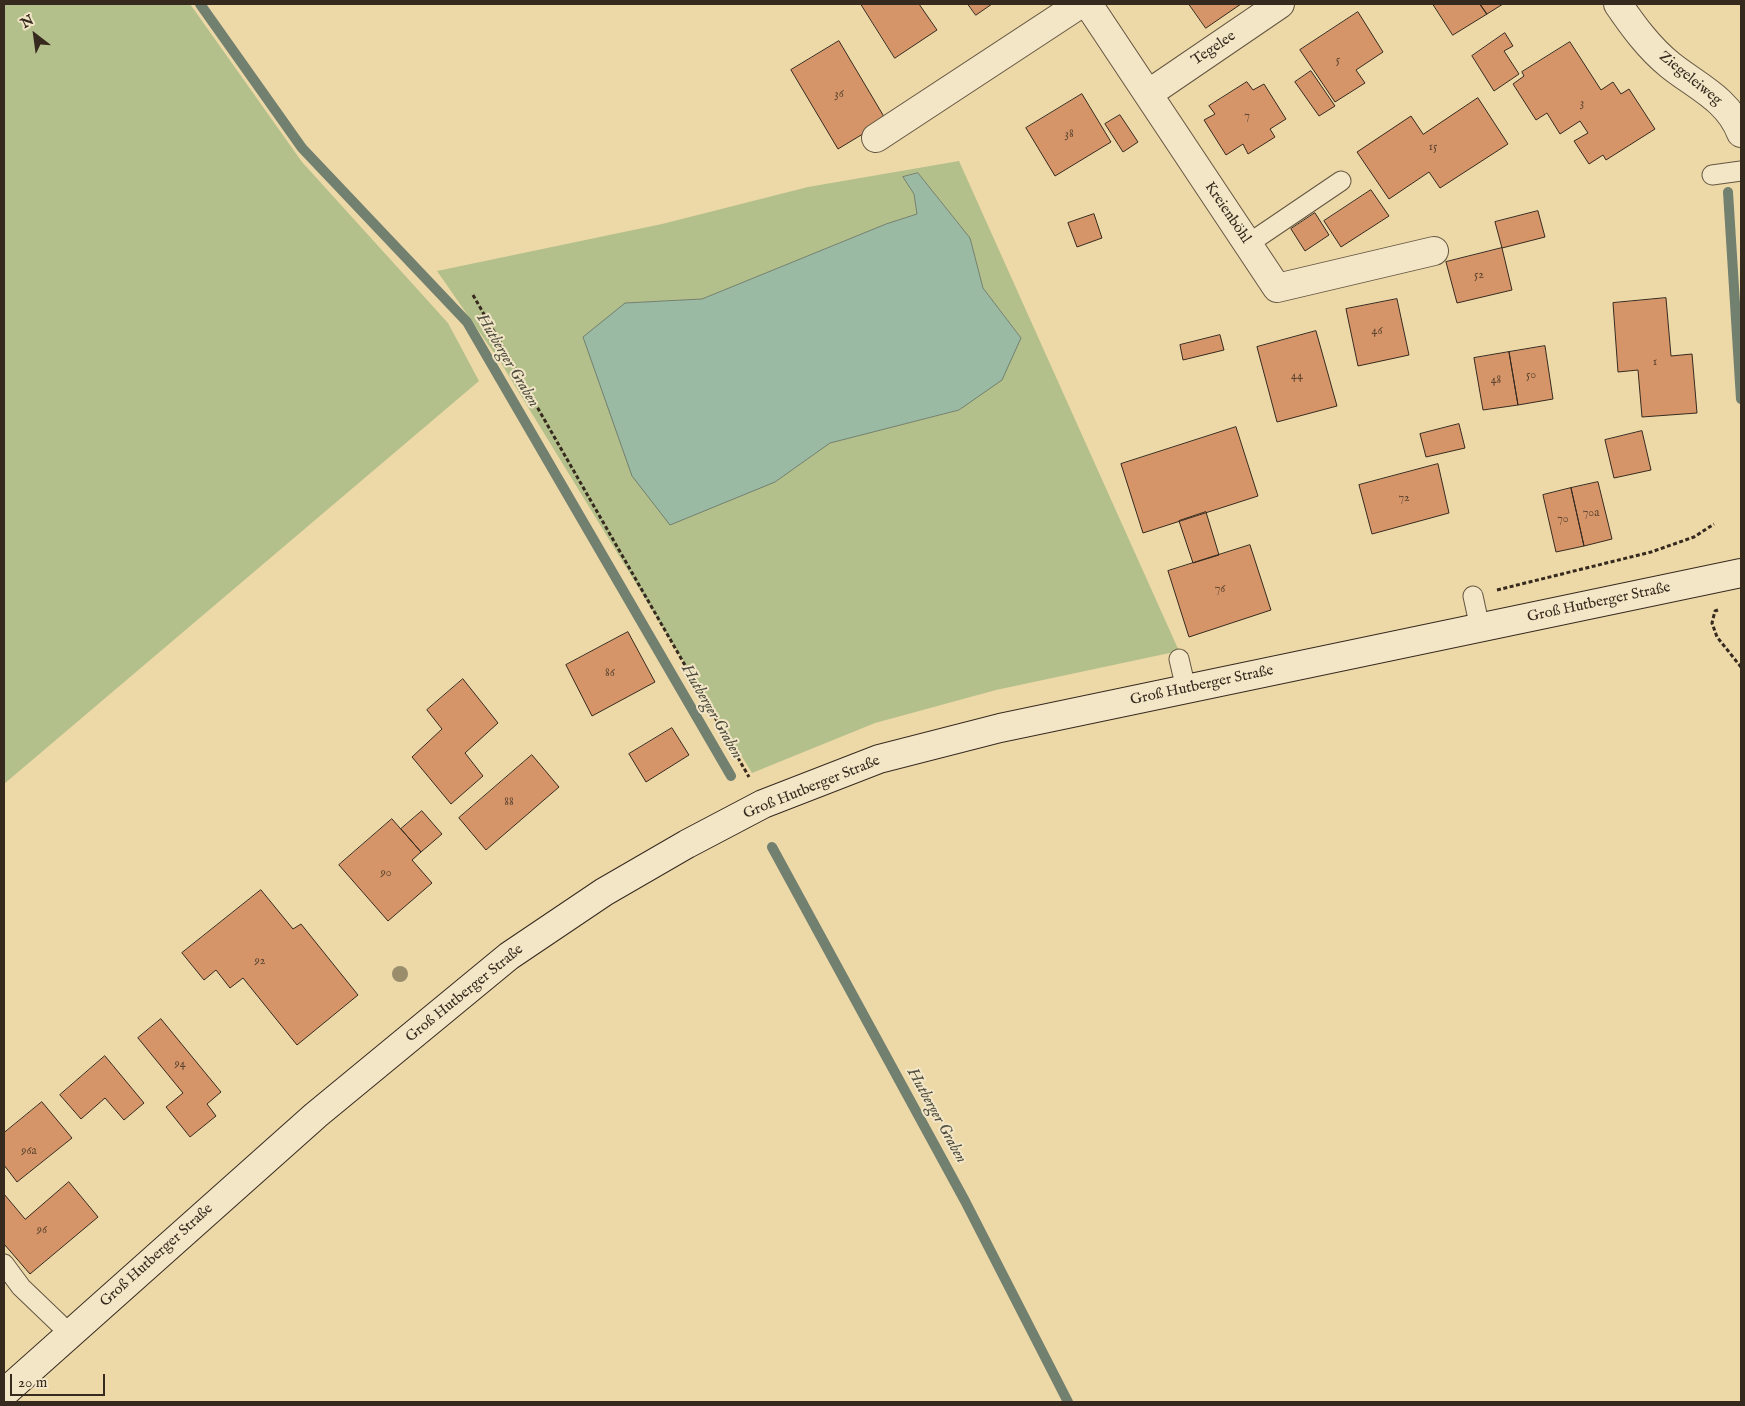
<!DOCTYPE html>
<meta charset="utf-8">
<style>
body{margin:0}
#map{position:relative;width:1745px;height:1406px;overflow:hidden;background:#edd8a8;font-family:"IM FELL English",serif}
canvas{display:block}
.frame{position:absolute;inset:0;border:5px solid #362a1f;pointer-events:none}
.north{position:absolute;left:10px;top:10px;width:50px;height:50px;-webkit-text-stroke:4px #f3e6c6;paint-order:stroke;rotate:330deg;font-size:14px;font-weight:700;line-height:20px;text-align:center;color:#362a1f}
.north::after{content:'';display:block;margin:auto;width:18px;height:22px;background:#362a1f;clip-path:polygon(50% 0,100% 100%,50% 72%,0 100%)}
.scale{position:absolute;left:10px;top:1374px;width:95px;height:22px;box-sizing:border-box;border:2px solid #362a1f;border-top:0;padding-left:6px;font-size:15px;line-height:18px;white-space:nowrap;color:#362a1f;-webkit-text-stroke:4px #f3e6c6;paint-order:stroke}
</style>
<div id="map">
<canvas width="1745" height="1406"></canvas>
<div class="frame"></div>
<div class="north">N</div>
<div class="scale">20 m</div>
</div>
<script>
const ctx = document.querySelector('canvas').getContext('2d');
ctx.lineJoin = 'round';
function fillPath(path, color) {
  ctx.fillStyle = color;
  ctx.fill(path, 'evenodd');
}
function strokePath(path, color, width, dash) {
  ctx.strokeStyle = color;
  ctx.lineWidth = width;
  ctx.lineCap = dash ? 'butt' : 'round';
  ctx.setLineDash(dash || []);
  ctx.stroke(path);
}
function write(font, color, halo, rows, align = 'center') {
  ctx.font = font + ' "IM FELL English",serif';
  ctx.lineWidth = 4;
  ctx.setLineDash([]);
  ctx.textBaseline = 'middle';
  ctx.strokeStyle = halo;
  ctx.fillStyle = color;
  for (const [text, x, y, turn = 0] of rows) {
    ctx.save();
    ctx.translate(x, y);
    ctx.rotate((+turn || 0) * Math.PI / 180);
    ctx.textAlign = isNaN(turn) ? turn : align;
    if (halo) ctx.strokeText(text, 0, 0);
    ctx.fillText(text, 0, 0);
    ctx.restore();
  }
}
const green = new Path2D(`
 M4,4H190L302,162L448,323L479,381L4,784Z
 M959,161L1179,651L996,690L875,723L752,773L501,363L437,271L662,224L808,187ZM918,173L970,238L983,288L1021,338L960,410L829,443L775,482L625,303L702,299L886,224L917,214L914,194L903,177Z`);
const water = new Path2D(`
 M918,173L970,238L983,288L1021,338L1002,380L959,410L830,443L775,482L670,525L632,476L583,337L625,303L702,299L886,224L917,214L914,194L903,177Z`);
const stream = new Path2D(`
 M200,4L302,148L467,322L731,776
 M1728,192L1741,399
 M772,847L965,1201L1068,1402`);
const building = new Path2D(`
 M861,4H919L937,30L895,58Z
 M968,4H992L976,15Z
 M1189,4H1241L1206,28Z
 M1433,4H1480L1487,14L1453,35Z
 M1480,4H1503L1487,14Z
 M1358,12L1383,52L1356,70L1365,83L1335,102L1300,50Z
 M1505,33L1513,46L1504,51L1519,74L1494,91L1472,56Z
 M839,41L886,120L838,149L791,70Z
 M1570,42L1601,90L1613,82L1621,94L1629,89L1655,129L1606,160L1603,155L1589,164L1574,141L1588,133L1580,121L1560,134L1547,113L1536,120L1513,84L1524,76L1522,72Z
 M1311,71L1335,106L1319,116L1295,82Z
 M1247,82L1253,90L1264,84L1286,119L1270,129L1275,137L1248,154L1243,144L1226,155L1204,120L1215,114L1209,106Z
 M1082,94L1111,142L1055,176L1026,128Z
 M1478,98L1508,144L1440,188L1429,172L1389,199L1357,152L1411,116L1423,134Z
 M1120,115L1138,142L1123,152L1105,124Z
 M1371,190L1389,216L1341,247L1324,221Z
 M1538,211L1545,237L1502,248L1495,222Z
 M1315,213L1329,235L1305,251L1291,229Z
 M1094,214L1102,238L1077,247L1068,223Z
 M1502,248L1512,290L1457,303L1446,262Z
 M1666,298L1671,356L1692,354L1697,413L1642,417L1638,370L1618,372L1613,303Z
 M1397,299L1409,355L1358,366L1346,309Z
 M1316,331L1337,406L1277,422L1257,347Z
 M1220,335L1224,350L1183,360L1180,345Z
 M1545,346L1553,399L1518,405L1509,352Z
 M1509,352L1518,405L1483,410L1474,358Z
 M1459,424L1465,448L1426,457L1420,434Z
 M1236,427L1258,496L1143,533L1121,464Z
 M1642,431L1651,470L1614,478L1605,440Z
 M1438,464L1449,513L1372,534L1359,485Z
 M1598,482L1612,539L1584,546L1571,488Z
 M1571,488L1584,546L1556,552L1543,495Z
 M1206,512L1219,555L1193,563L1179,521Z
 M1250,545L1271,610L1189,637L1168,571Z
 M628,632L655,682L592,716L566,665Z
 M463,679L498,723L465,753L483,776L451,804L412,757L442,729L427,710Z
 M672,728L689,755L646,782L629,754Z
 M532,755L559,787L486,850L459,818Z
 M422,811L442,834L421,852L401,829Z
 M392,819L421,852L412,860L432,883L388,921L339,865Z
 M261,890L293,929L301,924L358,995L297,1045L243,978L230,988L216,970L204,980L182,953Z
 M161,1019L221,1092L207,1104L216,1116L190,1137L166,1107L183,1093L138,1038Z
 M105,1056L144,1103L124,1120L105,1098L81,1119L60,1095Z
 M42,1102L72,1138L17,1182L4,1165V1133Z
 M69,1182L98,1217L30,1274L4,1244V1194L25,1219Z`);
const path = new Path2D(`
 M473,295L749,777
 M1497,590L1651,552L1694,537L1714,524
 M1718,610L1715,611L1712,623L1717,637L1741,667`);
const service = new Path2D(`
 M1712,175L1741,171
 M1248,244L1341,181
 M1473,596L1480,628
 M1179,659L1186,689
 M4,1264L21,1287L70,1334`);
const minor = new Path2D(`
 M1088,4L1277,288L1434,251
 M1618,4C1633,26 1649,48 1670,65C1696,86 1728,99 1741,133
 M1148,94L1280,4
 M876,138L1080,4`);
const secondary = new Path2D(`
 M4,1393L316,1115L509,956L604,892L687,844L763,804L879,759L1000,728L1741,573`);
const trees = [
 [400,974]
];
const numberNames = [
 ["5",1338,61],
 ["36",839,95],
 ["3",1582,104],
 ["7",1247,117],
 ["38",1069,135],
 ["15",1433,148],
 ["52",1479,276],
 ["46",1377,332],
 ["1",1655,363],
 ["50",1531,376],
 ["44",1297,377],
 ["48",1496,381],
 ["72",1404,499],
 ["70a",1591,514],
 ["70",1563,520],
 ["76",1220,590],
 ["86",610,674],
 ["88",509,803],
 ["90",386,874],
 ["92",260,962],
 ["94",180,1065],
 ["96a",29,1152],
 ["96",42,1231]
];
const streetNames = [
 ["Tegelee",1214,49,-34],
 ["Ziegeleiweg",1690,79,39],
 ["Kreienböhl",1227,213,56],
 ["Groß Hutberger Straße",1599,603,-12],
 ["Groß Hutberger Straße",1202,686,-12],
 ["Groß Hutberger Straße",812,788,-22],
 ["Groß Hutberger Straße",465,994,-39],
 ["Groß Hutberger Straße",157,1256,-42]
];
const waterNames = [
 ["Hutberger Graben",507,361,59],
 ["Hutberger Graben",711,712,60],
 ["Hutberger Graben",936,1116,61]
];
fillPath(green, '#b4c08b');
fillPath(water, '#9abaa4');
strokePath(water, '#72806f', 1);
strokePath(stream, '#72806f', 10);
fillPath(building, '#d59568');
strokePath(building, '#362a1f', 1);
strokePath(service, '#645641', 21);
strokePath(minor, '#645641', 30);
strokePath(secondary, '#362a1f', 30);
strokePath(path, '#362a1f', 3, [4, 2.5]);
strokePath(service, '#f3e6c6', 19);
strokePath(minor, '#f3e6c6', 28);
strokePath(secondary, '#f3e6c6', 28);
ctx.fillStyle = '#9a8d6c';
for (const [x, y] of trees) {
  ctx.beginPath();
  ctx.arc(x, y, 8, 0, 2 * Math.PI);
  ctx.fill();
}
write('12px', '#5e4531', null, numberNames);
write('15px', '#362a1f', '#f3e6c6', streetNames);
write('italic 16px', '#4f4e40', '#f3e6c6', waterNames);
</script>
